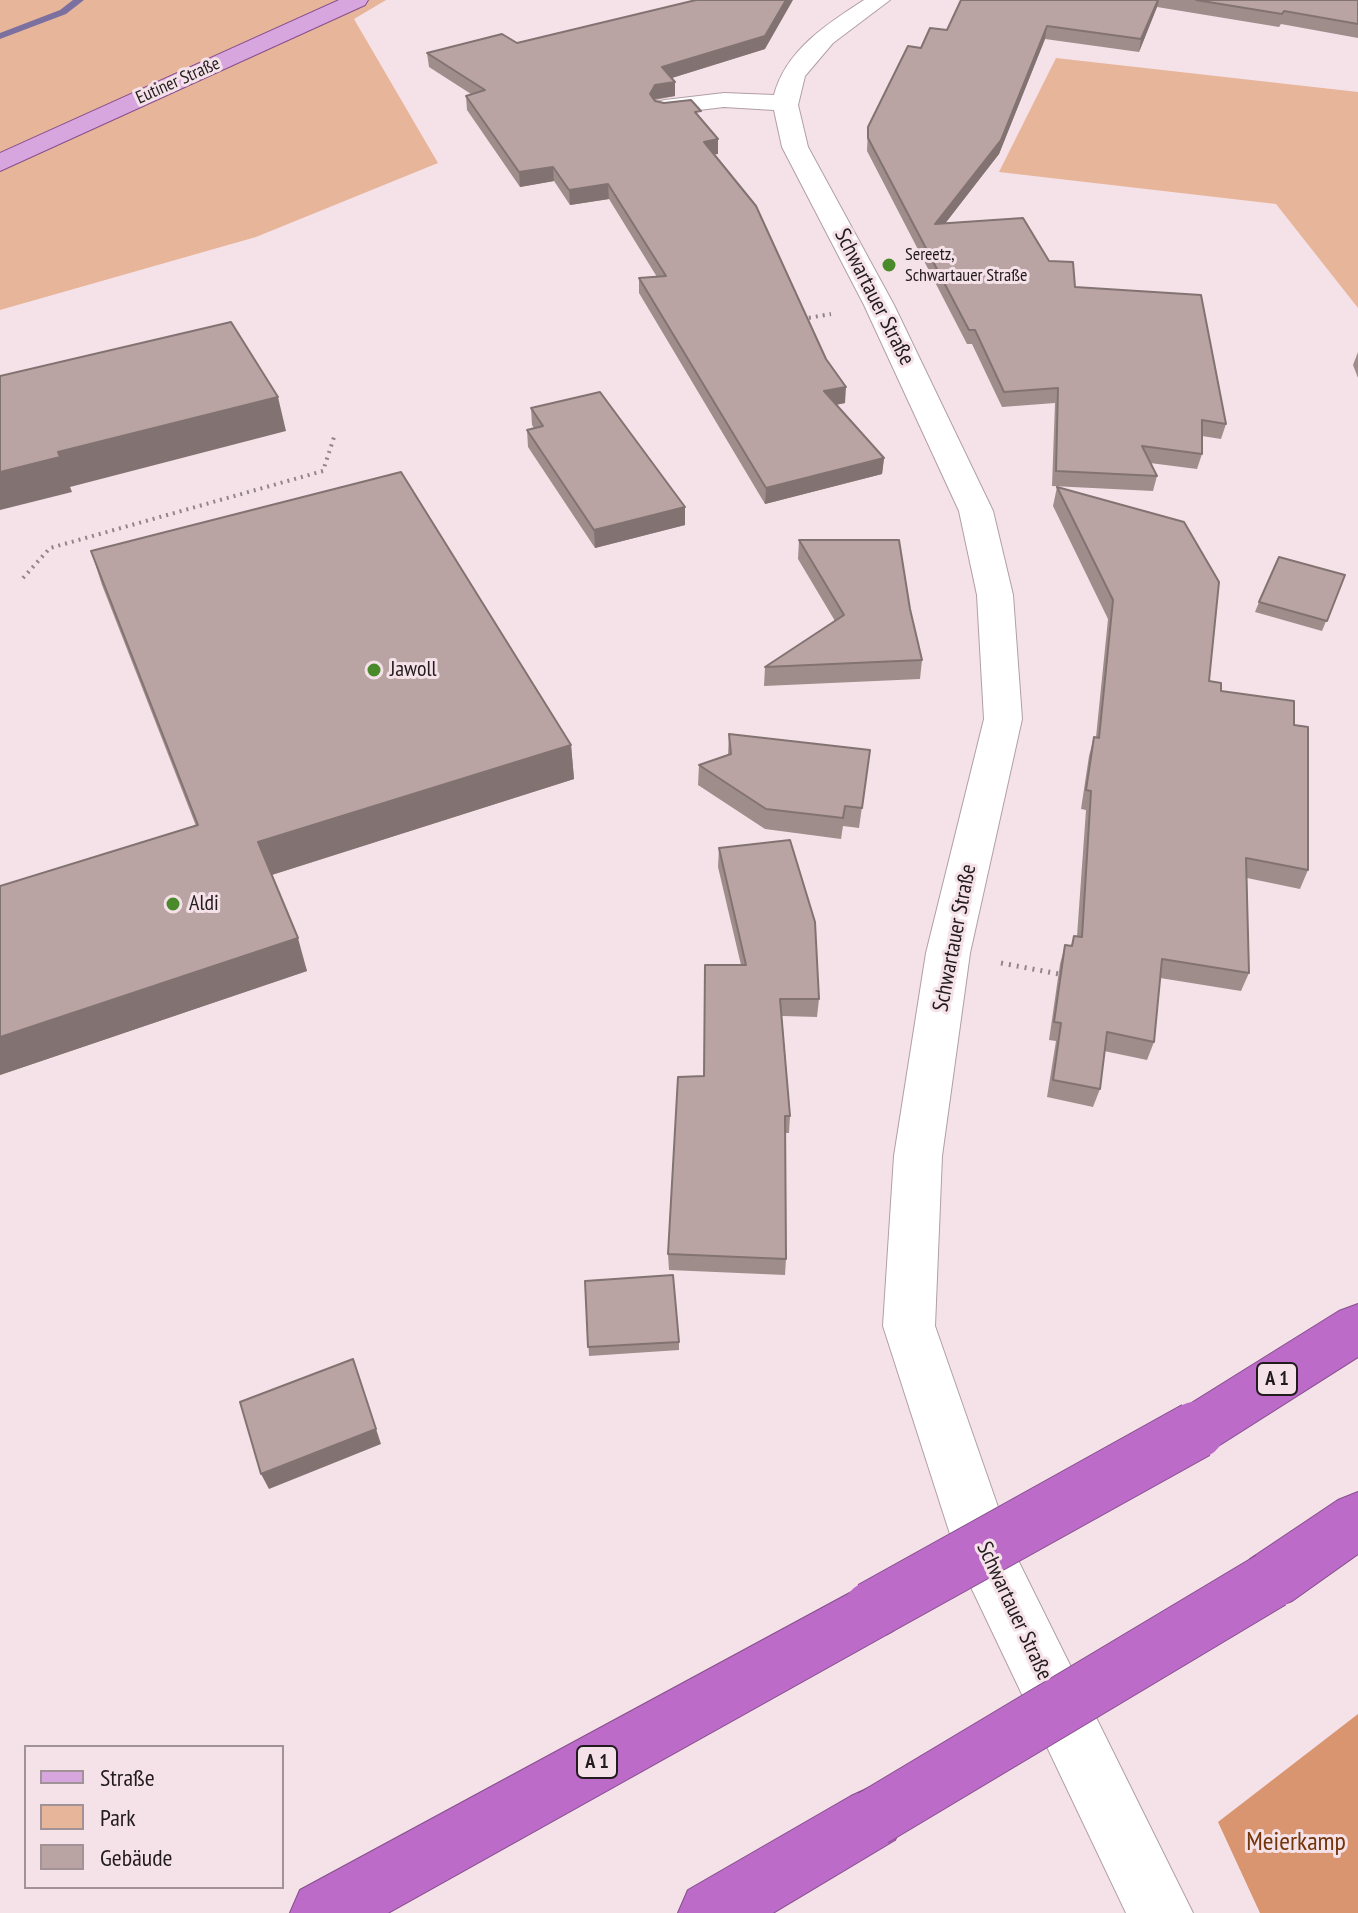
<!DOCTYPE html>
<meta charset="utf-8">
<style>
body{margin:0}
#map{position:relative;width:1358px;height:1913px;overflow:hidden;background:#f5e2e9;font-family:"PT Sans Narrow",sans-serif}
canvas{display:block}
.legend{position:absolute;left:24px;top:1745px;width:260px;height:144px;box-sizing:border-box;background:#f5e2e9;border:2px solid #a19298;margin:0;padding:10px 14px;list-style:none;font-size:24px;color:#221b1e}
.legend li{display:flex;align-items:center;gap:16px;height:40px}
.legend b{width:40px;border:2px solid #a19298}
</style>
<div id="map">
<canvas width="1358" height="1913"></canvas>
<ul class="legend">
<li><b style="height:10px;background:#d7a6de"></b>Straße</li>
<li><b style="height:22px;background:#e7b59a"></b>Park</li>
<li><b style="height:22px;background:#b9a4a3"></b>Gebäude</li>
</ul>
</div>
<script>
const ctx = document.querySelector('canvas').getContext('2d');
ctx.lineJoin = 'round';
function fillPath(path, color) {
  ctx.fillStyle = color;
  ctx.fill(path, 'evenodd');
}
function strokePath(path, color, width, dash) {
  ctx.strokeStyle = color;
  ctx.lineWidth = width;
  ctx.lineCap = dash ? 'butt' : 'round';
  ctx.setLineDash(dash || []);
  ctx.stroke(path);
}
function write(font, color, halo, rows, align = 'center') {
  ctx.font = font + ' "PT Sans Narrow",sans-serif';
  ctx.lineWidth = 6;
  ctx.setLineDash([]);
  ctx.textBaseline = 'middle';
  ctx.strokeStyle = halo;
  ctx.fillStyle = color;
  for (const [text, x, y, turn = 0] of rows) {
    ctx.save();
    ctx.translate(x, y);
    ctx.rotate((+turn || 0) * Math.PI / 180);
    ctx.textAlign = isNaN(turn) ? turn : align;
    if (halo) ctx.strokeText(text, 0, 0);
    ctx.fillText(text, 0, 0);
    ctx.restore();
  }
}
const green = new Path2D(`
 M0,0H386L354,19L438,163L256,237L0,310Z
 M1056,58L1358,92V308L1276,204L999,172Z`);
const forest = new Path2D(`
 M1358,1714V1913H1260L1218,1822Z`);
const stream = new Path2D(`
 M73,0H84L66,14L0,39V33L60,10Z`);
const pathFar1 = new Path2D(`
 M802,319L831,314
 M23,578L50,548L323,471L335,434`);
const path = new Path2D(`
 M1001,963L1059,974`);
const minor = new Path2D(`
 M864,0H890L833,43L805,76L798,105L808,147L894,305L993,511L1013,595L1022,719L970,953L942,1156L935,1326L1013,1550L1193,1913H1126L959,1562L883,1326L894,1156L926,953L984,719L977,595L959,511L864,305L782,147L774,110L724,107L665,114L656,112L653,107L656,102L665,100L724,93L774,95C786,50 827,24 864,0Z`);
const major = new Path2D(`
 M339,0H368L365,5L0,171V153Z`);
const highway = new Path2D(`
 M1358,1304V1357L1215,1448L1196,1456L1177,1448L1169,1430L1177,1412L1339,1311Z
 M1358,1492V1554L1292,1601L1271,1609L1250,1601L1242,1580L1250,1559L1338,1500Z
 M872,1581L893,1589L901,1610L893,1631L388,1913H290L300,1890Z
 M873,1786L895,1796L905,1818L895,1840L773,1913H678L688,1890L851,1796Z`);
const highwayBridge = new Path2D(`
 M872,1610L1196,1430
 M873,1818L1271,1580`);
const wall = new Path2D(`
 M961,0H1358V38L1281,24L1279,27L1157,7L1139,52L1045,39L999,154L945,223L1049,261L1075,287L1226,424L1221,439L1202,436V454L1197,469L1150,463L1157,476L1153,491L1052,486L1055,403L1002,407L972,344H967L867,151L868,127L921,48L947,30Z
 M517,43L765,49L672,78L675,96L655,100L701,119L718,139V154H714L845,403L836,405L884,458L882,474L765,504L639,293V278L657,277L609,199L570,205L554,181L520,187L467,110L466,96L471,94L429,67L427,53Z
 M1358,352V378L1353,365Z
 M531,408L685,525L595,548L528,447L527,430L534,428L532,425Z
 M1057,487L1209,681L1221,691L1294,725L1308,870L1300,889L1247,878L1249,973L1241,991L1160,978L1154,1042L1147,1060L1104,1051L1100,1089L1093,1107L1047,1097L1056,1041L1049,1040L1060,964L1065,945L1071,946L1074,936H1077L1086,810L1081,809L1089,756L1094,737H1096L1108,619L1053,506Z
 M799,540L910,609L922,660L920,679L764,686L765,667L835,621L798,559Z
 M91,551L571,745L574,779L272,875L307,971L0,1075V886L196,826L102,585Z
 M1345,575L1322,631L1255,612L1259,602Z
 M729,734L870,750L859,828L843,826L841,839L765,829L698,785L699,765L728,755Z
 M719,848L819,999L817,1017L782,1016L790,1116L789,1133H786V1259L785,1275L669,1270L668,1254L741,965L718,867Z
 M585,1281L679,1342V1350L589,1356Z`);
const shadedWall = new Path2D(`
 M786,0H793L765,49L662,81V67Z
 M1158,0H1159L1157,7L1139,52L1141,39Z
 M1047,26L1045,39L999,154L934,238L935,224Z
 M675,82V96L655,99L650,109V94L655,85Z
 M718,139V154L704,156V142Z
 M553,167L554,181L520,187L519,172Z
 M608,184L609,199L570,205L569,190Z
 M846,387L845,403L823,407L824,391Z
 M278,397L286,431L70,487L72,492L0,510V472L58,452Z
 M884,458L882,474L765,504L766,488Z
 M685,507V525L595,548L594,530Z
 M571,745L574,779L268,876L258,842Z
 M298,938L307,971L0,1075V1037Z
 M353,1359L381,1444L269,1489L261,1474Z`);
const building = new Path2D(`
 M696,0H786L765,36L662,67L675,82L655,85L650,94L655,101L664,103L691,100L701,111L695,112L718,139L704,142L756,206L826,359L846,387L824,391L884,458L766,488L639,278L666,276L608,184L569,190L553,167L519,172L466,96L485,90L427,53L502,34L517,43Z
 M961,0H1158L1141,39L1047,26L1001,140L935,224L1023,218L1049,261L1073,262L1075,287L1201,295L1226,424L1202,420V454L1142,446L1157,476L1056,471L1058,388L1004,392L975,330H969L868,138V127L908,46L921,48L930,28L947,30Z
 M1196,0H1358V24L1284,11L1282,14Z
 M231,322L278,397L58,452L60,457L0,472V376Z
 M600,392L685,507L594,530L527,430L543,426L531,408Z
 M401,472L571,745L258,842L298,938L0,1037V886L198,825L91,551Z
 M1057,487L1184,522L1219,582L1209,681L1221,683V691L1294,701V725L1308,727V870L1246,858L1249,973L1162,959L1154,1042L1107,1032L1100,1089L1053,1080L1061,1023L1054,1022L1065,945L1072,946L1074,936L1082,937L1091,791L1086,790L1094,737L1099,738L1113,600Z
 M799,540H899L910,609L922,660L765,667L844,615Z
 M1279,557L1345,575L1327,621L1259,602Z
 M729,734L870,750L862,808L845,806L843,818L766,809L699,765L731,754Z
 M790,840L815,922L819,999H780L790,1116H785L786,1259L668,1254L678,1077L704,1076L705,965H746L719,848Z
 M673,1275L679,1342L588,1347L585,1281Z
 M353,1359L376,1429L261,1474L240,1402Z`);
const markers = [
 [889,265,8,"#498a2b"],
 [374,670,8,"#498a2b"],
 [173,904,8,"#498a2b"]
];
const farStreetnames = [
 ["Eutiner Straße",178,81,-24]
];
const farPoinames = [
 ["Sereetz,",905,255],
 ["Schwartauer Straße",905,276]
];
const shields = [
 [1277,1379,40],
 [597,1762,40]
];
const shieldNames = [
 ["A 1",1277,1379],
 ["A 1",597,1762]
];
const streetNames = [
 ["Schwartauer Straße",874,297,63],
 ["Schwartauer Straße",955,938,-79],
 ["Schwartauer Straße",1014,1611,65]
];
const poiNames = [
 ["Jawoll",390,670],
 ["Aldi",189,904]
];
const nearParknames = [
 ["Meierkamp",1296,1843]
];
fillPath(green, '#e7b59a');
fillPath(forest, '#d8956f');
fillPath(stream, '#7c70a0');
strokePath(minor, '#b19fa6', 2);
strokePath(major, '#864f8c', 2);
strokePath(highway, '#864f8c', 2);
strokePath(pathFar1, '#928489', 4, [2, 5]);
strokePath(path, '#928489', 5, [2, 6]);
fillPath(minor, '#fff');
fillPath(major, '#d7a6de');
fillPath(highway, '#bc6bc8');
strokePath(highwayBridge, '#864f8c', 59, []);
strokePath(highwayBridge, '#bc6bc8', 57);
fillPath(wall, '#9f8d8c');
fillPath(shadedWall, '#827372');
fillPath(building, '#b9a4a3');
strokePath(building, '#827372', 2);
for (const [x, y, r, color] of markers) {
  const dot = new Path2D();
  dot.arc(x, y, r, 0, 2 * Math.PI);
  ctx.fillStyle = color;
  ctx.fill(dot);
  strokePath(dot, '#f5e2e9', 3);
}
write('18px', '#221b1e', '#f5e2e9', farStreetnames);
write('18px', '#221b1e', '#f5e2e9', farPoinames, 'left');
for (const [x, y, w] of shields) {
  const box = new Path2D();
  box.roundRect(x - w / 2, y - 16, w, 32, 6);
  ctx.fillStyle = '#f5e2e9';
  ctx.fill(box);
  strokePath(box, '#221b1e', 2);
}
write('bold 20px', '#221b1e', null, shieldNames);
write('22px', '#221b1e', '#f5e2e9', streetNames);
write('22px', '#221b1e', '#f5e2e9', poiNames, 'left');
write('26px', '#73360a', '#f5e2e9', nearParknames);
</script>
